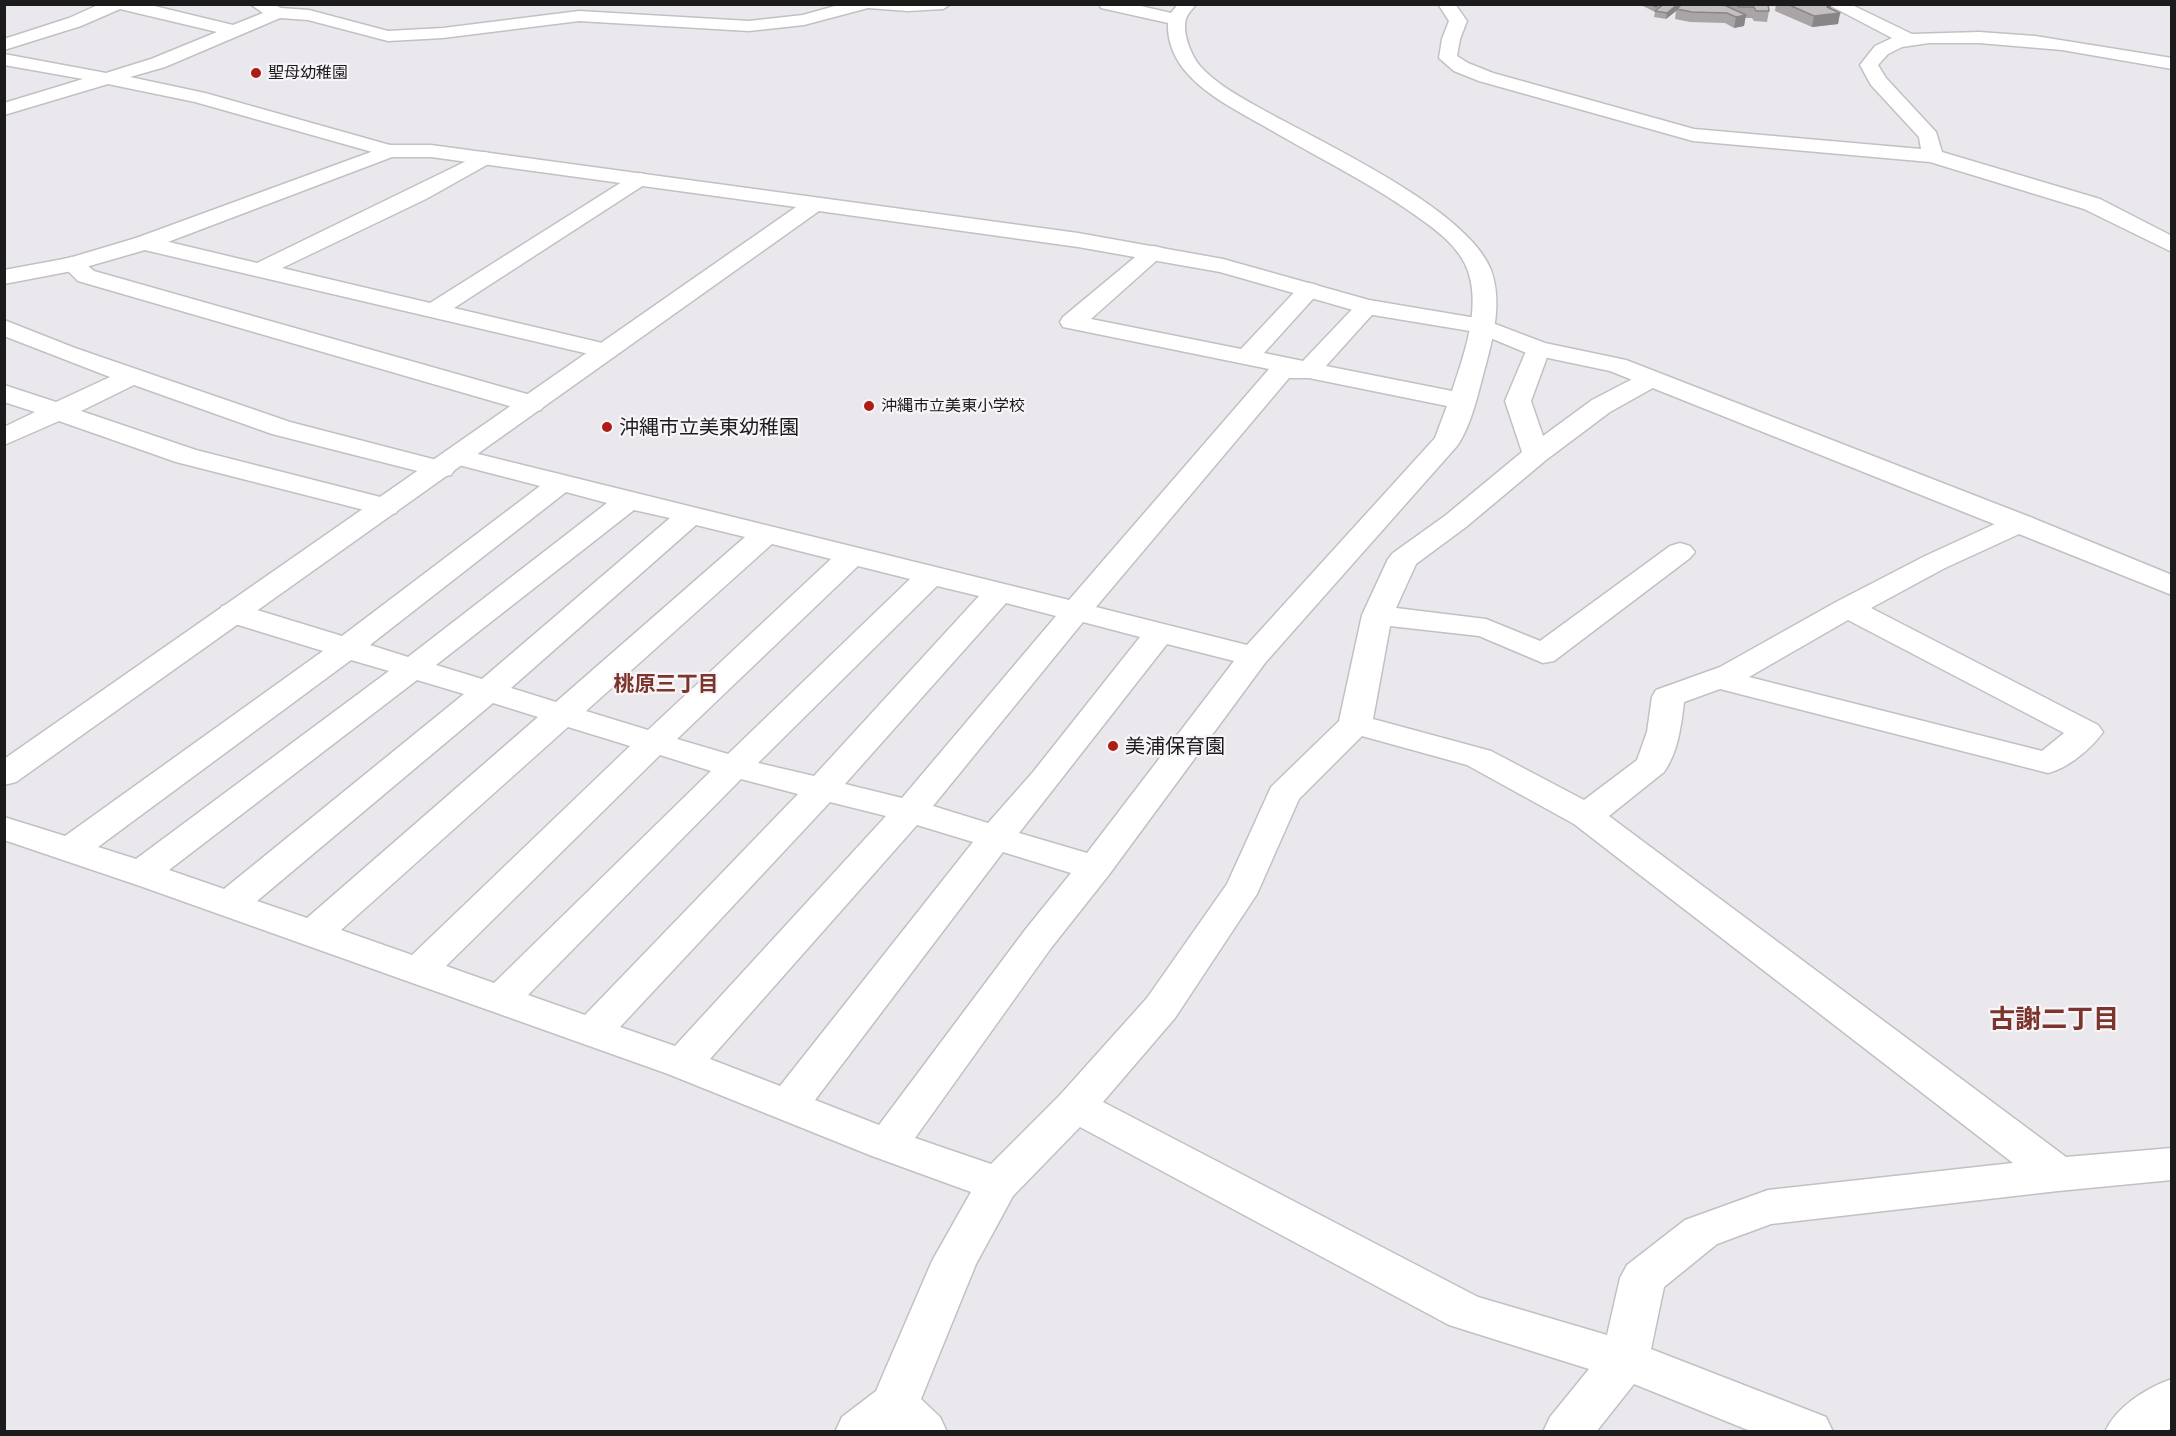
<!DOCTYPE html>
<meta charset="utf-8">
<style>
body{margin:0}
#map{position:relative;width:2176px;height:1436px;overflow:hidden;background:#eae8ec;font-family:"Exo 2",sans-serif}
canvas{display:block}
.frame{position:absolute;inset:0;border:6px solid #1c1b1c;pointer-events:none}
</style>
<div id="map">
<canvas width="2176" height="1436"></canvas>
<div class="frame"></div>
</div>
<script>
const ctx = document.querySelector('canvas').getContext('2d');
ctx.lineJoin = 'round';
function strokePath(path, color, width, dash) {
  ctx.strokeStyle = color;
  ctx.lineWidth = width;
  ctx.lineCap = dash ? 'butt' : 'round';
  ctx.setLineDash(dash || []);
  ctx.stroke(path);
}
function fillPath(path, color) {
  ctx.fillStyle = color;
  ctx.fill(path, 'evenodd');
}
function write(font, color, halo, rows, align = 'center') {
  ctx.font = font + ' "Exo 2","Noto Sans JP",sans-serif';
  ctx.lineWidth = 4.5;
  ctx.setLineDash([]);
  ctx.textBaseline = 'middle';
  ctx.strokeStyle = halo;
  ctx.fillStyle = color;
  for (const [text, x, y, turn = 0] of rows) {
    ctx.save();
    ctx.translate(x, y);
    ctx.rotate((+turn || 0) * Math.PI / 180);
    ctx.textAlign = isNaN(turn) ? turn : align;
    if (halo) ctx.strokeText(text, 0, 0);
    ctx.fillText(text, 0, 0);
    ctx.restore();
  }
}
const minor = new Path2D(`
 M100,4H146L233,25L263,13L250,4H273L281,8L309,10L388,31L443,28L579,11L749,21L803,15L842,4H951L943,9L908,11L868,8L804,25L749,31L579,21L443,38L388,41L308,20L280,18L165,67L130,77L205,93L397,147L400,151L397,155L390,157L195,102L108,84L4,115V103L83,79L4,65V54L106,73L151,59L217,32L120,9L81,26L4,50V39L69,18Z
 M1099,4H1132L1171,13L1178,4H1196C1193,9 1187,14 1186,19C1182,33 1191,55 1200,66C1218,86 1244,99 1267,112C1325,144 1468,210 1491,270C1502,300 1494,335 1486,364C1479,389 1472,425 1457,446L1265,663L1108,876L1051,948L915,1138L991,1164L1060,1095L1147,998L1227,884L1271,787L1339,721L1362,615L1388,559L1393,553L1446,515L1522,452L1505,401L1529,344L1538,342L1547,344L1550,349L1531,401L1543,436L1592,400L1642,374L1651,371L1660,374L1664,379L1660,384L1610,412L1546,460L1466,527L1416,564L1396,608L1486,619L1540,641L1670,546L1680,543L1690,546L1695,552L1690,558L1554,661L1543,663L1479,636L1390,626L1373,719L1491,751L1584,800L1637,760L1647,732L1652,697L1656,690L1720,667L1836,602L1925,556L2010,517L2020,514L2030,517L2034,523L2030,529L1945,568L1871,608L2098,725L2103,732C2091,749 2068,768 2048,773L1720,689L1684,702C1681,727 1678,752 1664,772L1609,816L2066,1157L2172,1148V1180L2058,1191L1771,1224L1717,1244L1664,1287L1651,1349L1826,1417L1833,1432H1753L1634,1384L1596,1432H1543L1550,1417L1589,1369L1449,1325L1080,1127L1013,1196L976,1264L921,1399L940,1417L947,1432H835L842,1417L876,1391L932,1261L971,1192L872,1156L668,1074L140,886L4,840V817L65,836L323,651L222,620L218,613L222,606L233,604L244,606L342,636L540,486L451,463L455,469L451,475L441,477L272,434L134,385L81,411L196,450L396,501L400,507L396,513L386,515L376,513L176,462L59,421L4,445V427L35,412L4,402V385L56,402L110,377L4,336V320L75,348L290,422L448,463L444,457L448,451L458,449L1069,600L1269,369L1063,327L1060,322L1063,317L1146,248L1154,246L1162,248L1165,253L1091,319L1241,349L1301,285L1309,283L1317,285L1321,290L1264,353L1303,361L1359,302L1367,300L1375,302L1379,307L1326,366L1452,391C1464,355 1481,309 1468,271C1460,247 1435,229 1415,215C1367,181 1313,155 1262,125C1236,110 1207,96 1187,73C1175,60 1167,41 1168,23L1101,8ZM1289,378H1309L1447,406L1435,438L1247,645L1096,607ZM566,492L607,503L408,657L370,645ZM634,510L670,518L482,679L436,665ZM696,525L745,537L556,702L511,688ZM772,544L831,559L648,730L586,711ZM858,566L910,579L728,754L677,739ZM937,586L979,596L814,776L758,763ZM1006,603L1056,616L902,798L845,784ZM1848,620L2064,733L2042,751L1749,677ZM1083,622L1140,637L1033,772L988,823L933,806ZM1167,644L1234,661L1087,853L1019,833ZM351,660L389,671L136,859L98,847ZM417,680L464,694L224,889L169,870ZM493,703L538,717L307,918L257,901ZM568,727L630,746L412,955L341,930ZM1362,736L1467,765L1574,824L2013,1163L1768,1190L1685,1220L1627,1265L1620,1278L1607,1335L1478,1297L1103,1102L1175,1018L1257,894L1299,799ZM660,755L711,771L494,983L446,966ZM741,779L798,794L585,1015L528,995ZM830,802L886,816L675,1046L620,1027ZM917,825L973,842L780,1086L710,1059ZM1003,852L1071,873L1025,930L879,1125L815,1100Z
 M1438,4H1455L1467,21L1460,39L1457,56L1468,63L1493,73L1694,129L1921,149L1919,137L1871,85L1860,65L1875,46L1892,38L1827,4H1850L1912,34L1979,32L2035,36L2172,58V69L2062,50L1979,43H1929L1902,47L1888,54L1878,65L1886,78L1936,132L1942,152L2100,199L2172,236V252L2084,209L1930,162L1693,141L1479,81L1454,71L1439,58L1442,39L1449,21Z
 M485,152L492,154L495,158L492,162L426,199L282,268L430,303L633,175L640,173L647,175L651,179L647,183L454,308L615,346L618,351L615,356L606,358L136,248L133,243L136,238L144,236L257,263Z
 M72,257L80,259L94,271L541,398L545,404L541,410L532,412L523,410L78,281L61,264L64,259Z
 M2172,1379V1427L2166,1432H2105C2116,1407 2146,1388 2172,1379Z`);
const tertiary = new Path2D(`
 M390,145H431L1078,233L1223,259L1369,300L1482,319L1545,343L1626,360L2030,517L2172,575V595L1610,371L1529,354L1476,332L1367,314L1220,272L1078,247L819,211L16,782L4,785V759L796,207L431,157H392L152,248L72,271L4,284V270L69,258L136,238Z`);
const wall = new Path2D(`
 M1639,4H1662L1661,6L1664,4H1679V7L1725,6V4H1768L1769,11L1767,22L1754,21L1752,18H1745L1744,26L1734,28L1725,23L1690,22L1675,19L1676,11L1666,19L1654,17L1655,12Z
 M1776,4H1831V8L1840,13L1838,24L1812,27L1775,11Z`);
const shadedWall = new Path2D(`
 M1678,4H1679V9H1677L1676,11L1666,19L1667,13Z
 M1830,4H1831L1829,14L1840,13L1838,24L1812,27L1814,16Z
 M1746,15L1744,26L1734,28L1736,17Z`);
const building = new Path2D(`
 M1651,4H1660L1656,7Z
 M1664,4H1678L1667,13L1655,11Z
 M1682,4H1722L1746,15L1736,17L1727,13L1692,12L1677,9Z
 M1734,4H1768L1769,11H1756L1754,7H1740Z
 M1787,4H1830L1827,7L1840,13L1814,16Z`);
const markers = [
 [256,73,6,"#ad1d15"],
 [869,406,6,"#ad1d15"],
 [607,427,6,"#ad1d15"],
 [1113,746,6,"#ad1d15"]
];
const farPoinames = [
 ["聖母幼稚園",268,73],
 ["沖縄市立美東小学校",881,406]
];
const poiNames = [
 ["沖縄市立美東幼稚園",619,427],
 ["美浦保育園",1125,746]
];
const neighbourhoodNames = [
 ["桃原三丁目",666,684]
];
const nearNeighbourhoodnames = [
 ["古謝二丁目",2054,1019]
];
strokePath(minor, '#c2c0c3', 3);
strokePath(tertiary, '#c2c0c3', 3);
fillPath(minor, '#fff');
fillPath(tertiary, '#fff');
fillPath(wall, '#a9a5a7');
fillPath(shadedWall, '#898688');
fillPath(building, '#c4c0c2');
strokePath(building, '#898688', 1.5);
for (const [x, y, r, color] of markers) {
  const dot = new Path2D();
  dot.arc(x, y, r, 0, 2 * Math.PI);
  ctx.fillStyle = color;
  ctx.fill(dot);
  strokePath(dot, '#f8f5f9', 2);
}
write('16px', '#1c1b1c', '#f8f5f9', farPoinames, 'left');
write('20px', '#1c1b1c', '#f8f5f9', poiNames, 'left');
write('bold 21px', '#7c352d', '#f8f5f9', neighbourhoodNames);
write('bold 26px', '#7c352d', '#f8f5f9', nearNeighbourhoodnames);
</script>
